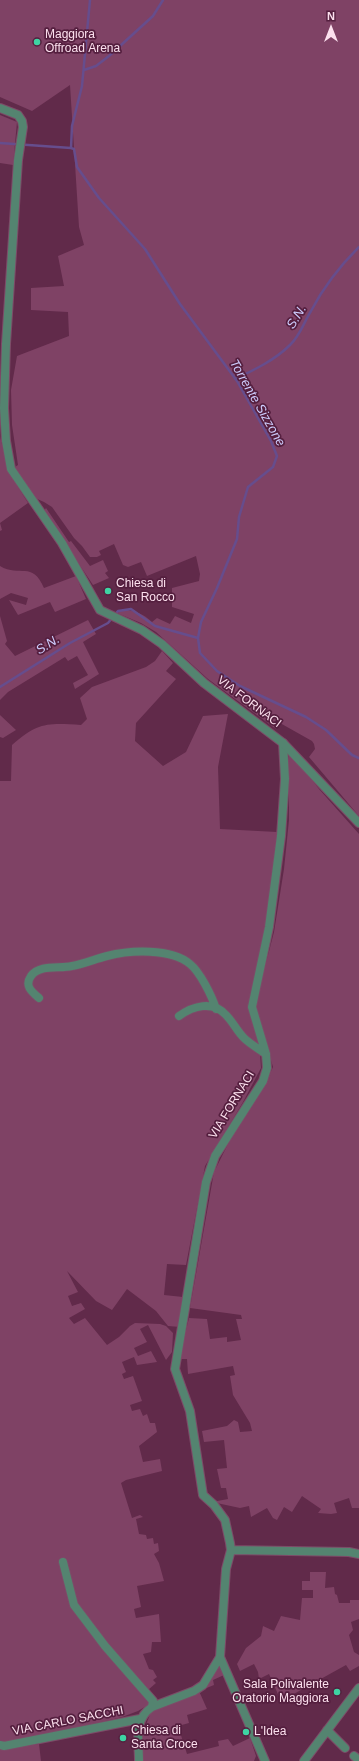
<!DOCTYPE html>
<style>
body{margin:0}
#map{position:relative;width:359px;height:1761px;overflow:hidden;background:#612a4a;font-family:Arial,sans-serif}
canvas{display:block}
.north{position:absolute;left:311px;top:8px;width:40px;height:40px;-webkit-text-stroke:3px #551f3f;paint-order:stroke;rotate:0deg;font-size:11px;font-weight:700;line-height:16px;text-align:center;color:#fce0ee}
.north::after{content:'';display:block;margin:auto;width:14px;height:18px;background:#fce0ee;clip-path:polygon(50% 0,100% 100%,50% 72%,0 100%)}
</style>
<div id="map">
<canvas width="359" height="1761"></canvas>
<div class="north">N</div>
</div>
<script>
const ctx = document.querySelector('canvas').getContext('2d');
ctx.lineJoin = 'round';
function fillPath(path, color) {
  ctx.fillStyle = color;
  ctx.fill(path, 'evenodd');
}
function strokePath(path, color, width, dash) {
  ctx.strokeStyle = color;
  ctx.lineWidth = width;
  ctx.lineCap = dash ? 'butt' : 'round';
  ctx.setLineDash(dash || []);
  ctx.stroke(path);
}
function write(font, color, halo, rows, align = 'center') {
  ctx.font = font + ' Arial,sans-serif';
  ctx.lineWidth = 3.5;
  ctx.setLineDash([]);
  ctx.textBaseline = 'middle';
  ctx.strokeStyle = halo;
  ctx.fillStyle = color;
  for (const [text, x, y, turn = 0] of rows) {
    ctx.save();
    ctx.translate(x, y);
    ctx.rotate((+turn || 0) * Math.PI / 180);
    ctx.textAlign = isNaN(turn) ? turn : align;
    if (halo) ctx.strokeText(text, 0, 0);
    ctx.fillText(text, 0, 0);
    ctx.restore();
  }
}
const green = new Path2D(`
 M0,0H359V816L309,757L315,749L314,744L312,741L280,723L276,729L208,679L156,632L141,623L117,613L123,609C137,612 142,613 152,622L157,618L170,624L175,616L191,623L194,614L172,607V588L199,581L200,574L196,556L147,576L141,562L128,567L123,565L114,544L99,551L101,555L97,557H90L82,546L74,538L52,507L44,502L35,498L23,483L15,467L18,465L12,425L11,390L17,356L69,336L68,312L31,310V288L64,286L58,256L84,245L79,227L70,85L32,111L0,97Z
 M0,115L17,122L13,165L0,163Z
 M0,436L6,463L11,476L28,503L0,523L2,530L0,531Z
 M46,508L69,542L71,541L90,566L103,560L108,571L105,573L109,578L93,585L44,511Z
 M0,566C20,578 32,560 44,588L76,576L86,599L55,612L50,602L18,615L9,600L26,605L28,598L11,593L0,599Z
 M0,616L7,641L5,644L15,656L88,620L96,634L83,642L99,674L75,689L73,683L88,675L77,656L68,661L65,657L8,692L0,700Z
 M162,651L173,663L166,671L176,679L136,723L135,741L163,766L186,752L203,716L228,714L218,767L220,829L277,832L262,950L249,1008L259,1037L261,1068L243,1102L205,1166L186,1265L167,1264L164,1295L183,1297L180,1327L168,1326L156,1311L127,1289L112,1310L96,1301L67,1271L78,1292L68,1296L72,1306L81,1303L85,1309L69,1318L74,1324L85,1318L107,1345L119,1337L130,1326L135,1323L160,1324L166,1326L173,1333L172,1352L166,1360L148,1325L140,1329L147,1342L134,1348L138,1356L151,1351L157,1362L137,1365L134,1357L122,1362L126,1372L122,1374L124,1379L133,1376L142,1401L130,1405L132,1411L140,1409L143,1416L147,1414L150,1423H155L157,1432L139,1446L143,1462L160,1459L162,1471L126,1480L121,1483L132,1518L140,1515L143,1517L136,1519L139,1534L146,1535L147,1539L153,1538L154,1544L158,1543L159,1551L154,1554L159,1563L164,1581L137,1586L141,1607L134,1609L136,1618L159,1614L161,1642H152L151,1652L143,1654L149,1669L153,1670L157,1677L153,1680L156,1683L148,1690L151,1703L138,1711L122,1717L85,1726L3,1742L0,1740V781H11L12,745C38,722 48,723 81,725L87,719L80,698L92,687L146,667L155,661Z
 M0,715L16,730L3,738L0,737Z
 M289,754L296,759L319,789L359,834V1508H352L349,1498L334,1503L337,1513L331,1514L318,1513L321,1509L302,1496L292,1512L284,1507L277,1520L273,1518L267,1508L251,1517L249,1506L240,1508L212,1502L228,1499L226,1488H221L217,1469L227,1468L224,1440L204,1442L202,1431L227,1426L234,1420L238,1422L240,1432L252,1431L250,1423L233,1395L230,1376L235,1375L233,1366L188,1374L187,1359H179L189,1318L207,1319L210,1339L227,1337V1342L241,1340L236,1319H242L241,1315L190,1308L214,1172L229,1142L263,1089L273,1067L255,1005L274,932L284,869L289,820Z
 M310,1572H326L325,1588L334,1587L335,1594L337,1595L339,1603H350V1600H359V1619L351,1622L353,1630L349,1635L354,1652L359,1655V1666L350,1671L346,1665L281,1701L269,1674L259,1679L258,1672L254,1664L240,1671L237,1664L246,1648L261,1636L263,1626L274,1631L281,1616L300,1620L302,1598H313V1590H302V1581H310Z
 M219,1662L224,1675L213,1680L214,1685L199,1691L207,1709L187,1715L189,1723L178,1726L187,1754L219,1746L218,1741L228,1739L233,1746L250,1738L256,1756L254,1761H143V1732L151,1712L195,1692Z
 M39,1744L41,1761H0V1750Z`);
const stream = new Path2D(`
 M90,0L82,86L72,126L71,148L74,149L77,167L99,198L145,249L180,304L237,381L271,441L277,456L273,467L248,487L239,517L237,539L217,588L201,622L198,638L200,653L217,671L240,686L306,717L326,730L352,755L359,758
 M84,70L96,66L109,56L153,16L163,0
 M0,143L71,148
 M235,379C254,370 275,360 290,345C300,336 304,322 311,311C323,288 341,265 359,247
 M0,687L70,643L108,623L118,611L131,609L155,626L198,638`);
const minor = new Path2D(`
 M39,998C32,992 24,986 31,976C40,964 59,969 72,966C84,964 95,959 107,956C130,950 171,948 190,964C200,972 212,996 216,1009
 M179,1016C193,1006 213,1000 226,1015C233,1022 237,1031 244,1038C250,1044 259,1049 266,1054
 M231,1550L349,1552L359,1554
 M63,1562L74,1605L105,1646L153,1701L152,1707C133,1720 139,1740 139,1761
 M152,1707L194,1691L203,1685L220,1657
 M327,1730L345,1748
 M0,1745L4,1746L140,1719
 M354,1756L359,1760
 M265,1761L220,1657L226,1569L231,1550L230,1543L225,1520L214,1505L203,1495L190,1411L175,1369L206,1182L215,1156L263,1081L267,1068L266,1054L252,1007L269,927L281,836L285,779L283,743
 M304,1761L359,1688`);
const tertiary = new Path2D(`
 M0,108L18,115L22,121L23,127L18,160L6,344L4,408L6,441L11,469L62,543L100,610L142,630L162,644L204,683L283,743L359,823`);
const markers = [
 [37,42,4,"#3ed4a3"],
 [108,591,4,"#3ed4a3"],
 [337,1692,4,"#3ed4a3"],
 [246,1732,4,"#3ed4a3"],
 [123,1738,4,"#3ed4a3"]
];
const poiNames = [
 ["Maggiora",45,35],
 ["Offroad Arena",45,49],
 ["Chiesa di",116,584],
 ["San Rocco",116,598],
 ["Sala Polivalente",329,1685,"right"],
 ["Oratorio Maggiora",329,1699,"right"],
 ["Chiesa di",131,1731],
 ["Santa Croce",131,1745],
 ["L'Idea",254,1732]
];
const streetNames = [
 ["VIA FORNACI",249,702,37],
 ["VIA FORNACI",232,1105,-59],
 ["VIA CARLO SACCHI",68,1721,-11]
];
const waterNames = [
 ["S.N.",297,317,-58],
 ["Torrente Sizzone",257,403,60],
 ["S.N.",48,645,-32]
];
fillPath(green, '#7f4265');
strokePath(stream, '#664d8d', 2.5);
strokePath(minor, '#7d4b68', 10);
strokePath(tertiary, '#7d4b68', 10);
strokePath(minor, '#548470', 8);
strokePath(tertiary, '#548470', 8);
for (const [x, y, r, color] of markers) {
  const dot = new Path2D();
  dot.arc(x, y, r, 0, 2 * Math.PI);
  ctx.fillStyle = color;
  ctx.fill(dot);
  strokePath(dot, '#551f3f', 1.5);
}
write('12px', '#fce0ee', '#551f3f', poiNames, 'left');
write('12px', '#fce0ee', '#551f3f', streetNames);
write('italic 13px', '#cecdfd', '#551f3f', waterNames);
</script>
